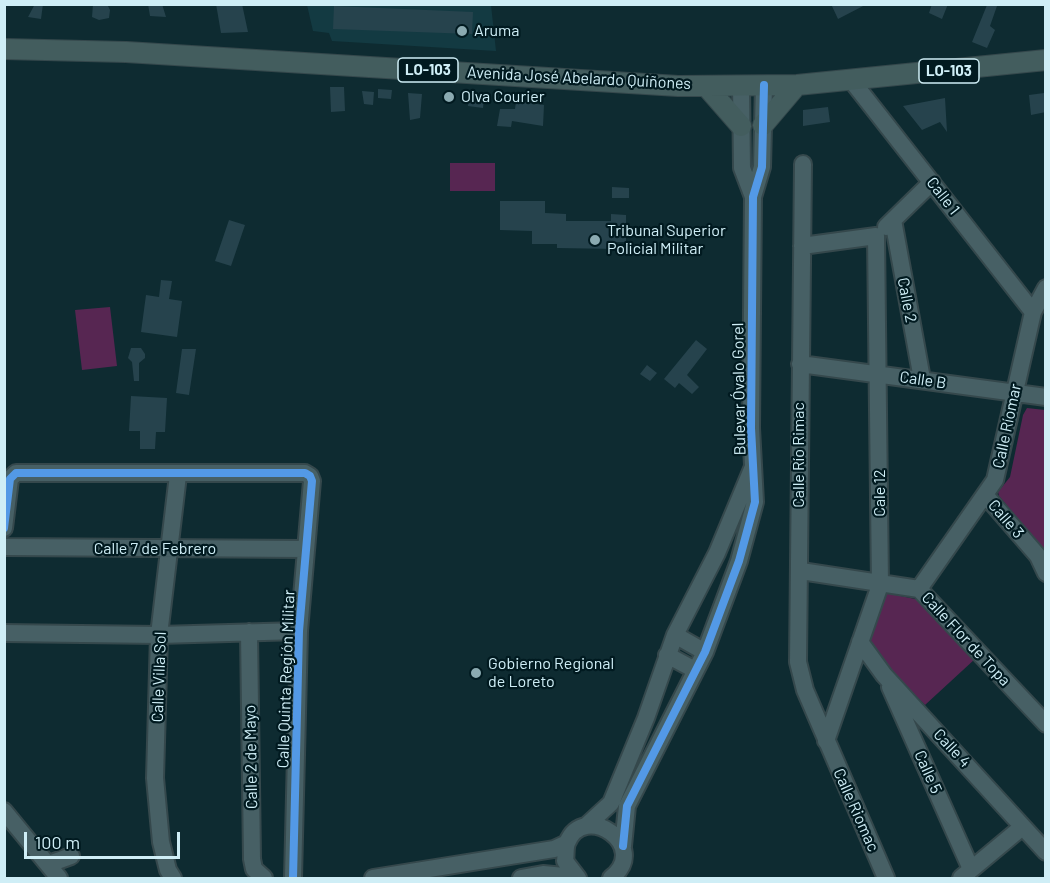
<!DOCTYPE html>
<meta charset="utf-8">
<style>
body{margin:0}
#map{position:relative;width:1050px;height:883px;overflow:hidden;background:#0e2b31;font-family:Barlow,sans-serif}
canvas{display:block}
.frame{position:absolute;inset:0;border:6px solid #cfeef6;pointer-events:none}
.scale{position:absolute;left:24px;top:832px;width:156px;height:27px;box-sizing:border-box;border:3px solid #cfeef6;border-top:0;padding-left:8px;font-size:18px;line-height:21px;white-space:nowrap;color:#cfeef6;-webkit-text-stroke:4px #011a20;paint-order:stroke}
</style>
<div id="map">
<canvas width="1050" height="883"></canvas>
<div class="frame"></div>
<div class="scale">100 m</div>
</div>
<script>
const ctx = document.querySelector('canvas').getContext('2d');
ctx.lineJoin = 'round';
function fillPath(path, color) {
  ctx.fillStyle = color;
  ctx.fill(path, 'evenodd');
}
function strokePath(path, color, width, dash) {
  ctx.strokeStyle = color;
  ctx.lineWidth = width;
  ctx.lineCap = dash ? 'butt' : 'round';
  ctx.setLineDash(dash || []);
  ctx.stroke(path);
}
function write(font, color, halo, rows, align = 'center') {
  ctx.font = font + ' Barlow,sans-serif';
  ctx.lineWidth = 4.5;
  ctx.setLineDash([]);
  ctx.textBaseline = 'middle';
  ctx.strokeStyle = halo;
  ctx.fillStyle = color;
  for (const [text, x, y, turn = 0] of rows) {
    ctx.save();
    ctx.translate(x, y);
    ctx.rotate((+turn || 0) * Math.PI / 180);
    ctx.textAlign = isNaN(turn) ? turn : align;
    if (halo) ctx.strokeText(text, 0, 0);
    ctx.fillText(text, 0, 0);
    ctx.restore();
  }
}
const built = new Path2D(`
 M307,5H491L496,51L332,41L329,33L313,31Z`);
const green = new Path2D(`
 M450,163H495V191H450Z
 M110,307L117,366L82,370L75,310Z
 M1027,408L1045,410V551L999,496L998,492L1010,477L1023,415Z
 M886,593L920,600L975,659L925,705L867,646Z`);
const building = new Path2D(`
 M35,4H43L41,19L28,17Z
 M93,4H107L110,10L109,18L99,20L92,17Z
 M148,4H162L166,17L150,16Z
 M216,4H242L248,32L221,33Z
 M831,4H867L838,19Z
 M932,4H948L942,19L929,13Z
 M987,5L997,6L990,26L995,30L987,48L972,42Z
 M334,6L473,12L472,34L333,29Z
 M330,87H344L345,111L331,112Z
 M378,89L392,90L391,99L378,98Z
 M362,91L374,92L373,105L364,104Z
 M408,93L422,94L420,118L410,120Z
 M1044,93L1046,112L1031,115L1029,95Z
 M469,95L484,97L483,108L468,106Z
 M945,98L947,132L940,122L922,130L903,106Z
 M516,101L544,105L543,126L512,121L511,127L497,126L500,109H515Z
 M828,107L830,122L803,126V110Z
 M612,187L629,188V198H612Z
 M500,201H545V213L566,214V221H611V214L626,215V242H617V249L557,248V244H532V231L500,230Z
 M229,220L245,225L231,266L215,261Z
 M161,280L172,281L169,299L182,301L177,337L141,332L146,295L159,297Z
 M696,340L707,349L687,375L699,387L692,394L679,383L675,388L664,379Z
 M131,348H141L145,354V358L139,363V381H134L132,362L128,358Z
 M182,349H196L189,395L176,393Z
 M647,365L657,373L650,381L640,374Z
 M131,396L167,398L165,432H156L155,449H140V431H129Z`);
const minor = new Path2D(`
 M852,81L1033,312
 M741,85L742,168L753,197
 M803,164L798,662L805,690L886,878
 M893,220L922,379
 M886,227L932,182
 M802,246L876,236
 M800,364L1046,397
 M986,496L1038,556L1046,573
 M4,528L10,479L16,473H305L310,476L312,481L299,631L293,878
 M4,547L306,549
 M801,571L919,589L1046,724
 M919,589L995,480L1033,312L1046,288
 M249,632L252,859L254,869L264,878
 M4,633L159,635L299,631
 M675,635L705,652
 M860,642L884,675L1046,852
 M667,655L695,670
 M890,687L971,869
 M826,741L880,585L876,236
 M4,811L59,878
 M586,826L611,803L646,718L675,635L717,553L752,469
 M623,846L627,806L705,652L739,561L755,502L751,428L753,197L762,167L764,85
 M49,864L71,856
 M173,878L168,870L161,842L155,778L159,635L178,475
 M373,878L554,849L567,843
 M521,878L543,874L575,877
 M578,878L565,861C566,856 565,848 567,843C584,800 652,846 611,878
 M961,878L1021,828`);
const major = new Path2D(`
 M4,49L126,52L678,86L797,85L1046,60
 M706,86L741,126
 M763,125L797,85`);
const cycleway = new Path2D(`
 M4,528L10,479L16,473H305L310,476L312,481L299,631L293,878
 M623,846L627,806L705,652L739,561L755,502L751,428L753,197L762,167L764,85`);
const markers = [
 [462,31,6,"#8baab1"],
 [449,97,6,"#8baab1"],
 [595,240,6,"#8baab1"],
 [476,673,6,"#8baab1"]
];
const shields = [
 [428,70,60],
 [949,71,60]
];
const shieldNames = [
 ["LO-103",428,70],
 ["LO-103",949,71]
];
const poiNames = [
 ["Aruma",474,31],
 ["Olva Courier",461,97],
 ["Tribunal Superior",607,231],
 ["Policial Militar",607,249],
 ["Gobierno Regional",488,664],
 ["de Loreto",488,682]
];
const streetNames = [
 ["Avenida José Abelardo Quiñones",579,78,3],
 ["Calle 1",943,196,52],
 ["Calle 2",907,300,79],
 ["Calle B",923,380,8],
 ["Bulevar Óvalo Gorel",739,389,-91],
 ["Calle Ríomar",1007,426,-78],
 ["Calle Río Rimac",799,455,-90],
 ["Cale 12",880,493,-90],
 ["Calle 3",1006,519,49],
 ["Calle 7 de Febrero",155,549],
 ["Calle Flor de Topa",966,639,47],
 ["Calle Villa Sol",159,677,-88],
 ["Calle Quinta Región Militar",286,679,-88],
 ["Calle 4",952,748,47],
 ["Calle 2 de Mayo",251,757,-91],
 ["Calle 5",928,772,66],
 ["Calle Riomac",856,810,66]
];
fillPath(built, '#133a42');
fillPath(green, '#572652');
fillPath(building, '#26434d');
strokePath(minor, '#35484c', 20);
strokePath(major, '#35484c', 22);
strokePath(minor, '#476065', 16);
strokePath(major, '#435d5e', 20);
strokePath(cycleway, '#5399e6', 8);
for (const [x, y, r, color] of markers) {
  const dot = new Path2D();
  dot.arc(x, y, r, 0, 2 * Math.PI);
  ctx.fillStyle = color;
  ctx.fill(dot);
  strokePath(dot, '#011a20', 2);
}
for (const [x, y, w] of shields) {
  const box = new Path2D();
  box.roundRect(x - w / 2, y - 12, w, 24, 4.5);
  ctx.fillStyle = '#011a20';
  ctx.fill(box);
  strokePath(box, '#cfeef6', 1.5);
}
write('bold 15px', '#cfeef6', null, shieldNames);
write('16px', '#cfeef6', '#011a20', poiNames, 'left');
write('16px', '#cfeef6', '#011a20', streetNames);
</script>
